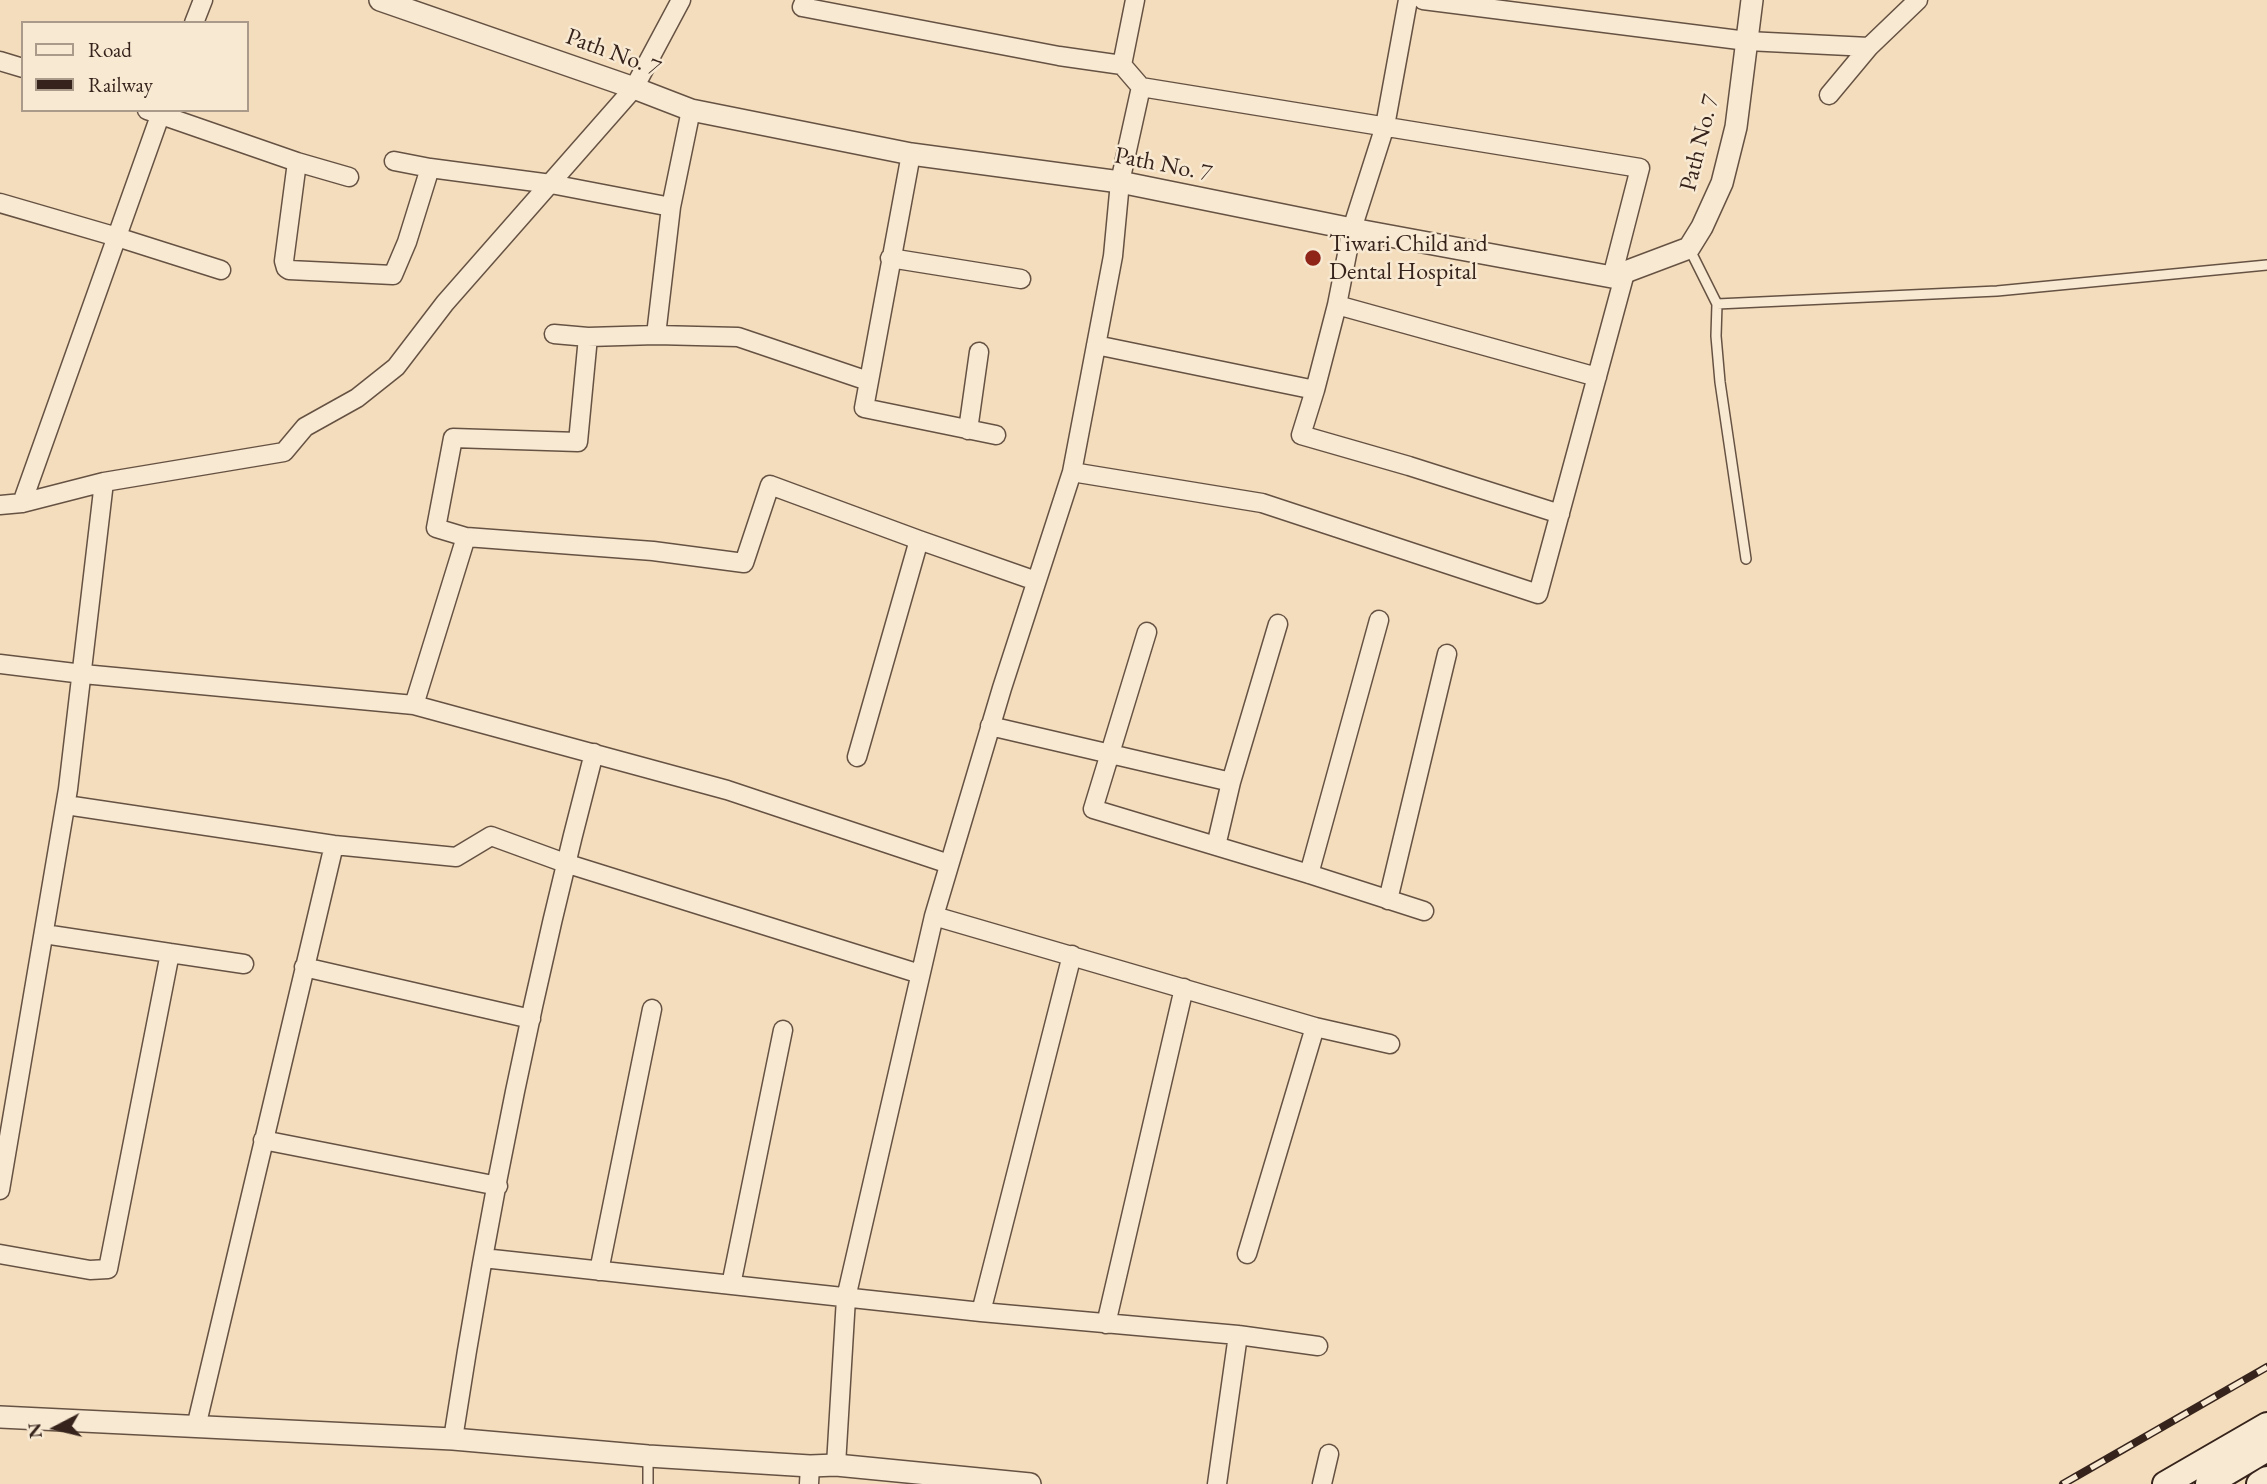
<!DOCTYPE html>
<style>
body{margin:0}
#map{position:relative;width:2267px;height:1484px;overflow:hidden;background:#f4ddbc;font-family:"EB Garamond",serif}
canvas{display:block}
.legend{position:absolute;left:21px;top:21px;width:228px;height:91px;box-sizing:border-box;background:#f8e9d3;border:2px solid #aa9a89;margin:0;padding:9px 12px;list-style:none;font-size:21px;color:#36231b}
.legend li{display:flex;align-items:center;gap:14px;height:35px}
.legend b{width:35px;border:2px solid #aa9a89}
.north{position:absolute;left:21px;top:1393px;width:70px;height:70px;-webkit-text-stroke:5px #f8e9d3;paint-order:stroke;rotate:263deg;font-size:19px;font-weight:700;line-height:28px;text-align:center;color:#36231b}
.north::after{content:'';display:block;margin:auto;width:24px;height:32px;background:#36231b;clip-path:polygon(50% 0,100% 100%,50% 72%,0 100%)}
</style>
<div id="map">
<canvas width="2267" height="1484"></canvas>
<ul class="legend">
<li><b style="height:9px;background:#f8e9d3"></b>Road</li>
<li><b style="height:9px;background:#36231b"></b>Railway</li>
</ul>
<div class="north">N</div>
</div>
<script>
const ctx = document.querySelector('canvas').getContext('2d');
ctx.lineJoin = 'round';
function strokePath(path, color, width, dash) {
  ctx.strokeStyle = color;
  ctx.lineWidth = width;
  ctx.lineCap = dash ? 'butt' : 'round';
  ctx.setLineDash(dash || []);
  ctx.stroke(path);
}
function write(font, color, halo, rows, align = 'center') {
  ctx.font = font + ' "EB Garamond",serif';
  ctx.lineWidth = 5;
  ctx.setLineDash([]);
  ctx.textBaseline = 'middle';
  ctx.strokeStyle = halo;
  ctx.fillStyle = color;
  for (const [text, x, y, turn = 0] of rows) {
    ctx.save();
    ctx.translate(x, y);
    ctx.rotate((+turn || 0) * Math.PI / 180);
    ctx.textAlign = isNaN(turn) ? turn : align;
    if (halo) ctx.strokeText(text, 0, 0);
    ctx.fillText(text, 0, 0);
    ctx.restore();
  }
}
const service = new Path2D(`
 M1689,248L1717,304L1716,336L1720,382L1746,559
 M1717,304L1997,291L2267,265
 M648,1484V1458`);
const minor = new Path2D(`
 M805,0L802,7L1059,56L1122,65
 M1408,0L1385,126L1352,229L1337,305L1315,390L1301,435L1409,466L1560,514
 M1423,0L1747,41L1869,47
 M194,23L203,0
 M0,61L23,68
 M1141,87L1640,168L1612,277
 M1829,95L1869,47L1918,0
 M147,110L297,162L284,261L286,268L289,270L393,275L407,242L430,168
 M911,154L864,408L996,435
 M394,161L430,168L551,184L671,207
 M297,162L349,177
 M0,203L117,237L221,270
 M890,258L1021,279
 M1337,305L1597,377
 M554,334L588,337L578,442L453,438L436,528L466,537L653,551L744,563L770,485L919,540L1036,581
 M656,335L671,207L691,110
 M588,337L656,335L738,337L868,381
 M1096,345L1315,390
 M968,430L979,352
 M1072,472L1262,503L1538,594L1625,273
 M22,503L162,110
 M0,505L22,503L104,482L284,452L305,427L357,398L396,367L445,303L634,88L681,0
 M1147,632L1093,809L1309,874L1424,911
 M0,664L83,674L414,705L727,790L949,864
 M414,705L466,537
 M990,726L1231,782
 M857,757L919,540
 M66,805L334,845L456,857L491,836L565,863L920,974
 M1216,846L1231,782L1278,624
 M1309,874L1379,620
 M1388,900L1447,654
 M934,916L1315,1027L1247,1254
 M170,953L244,964
 M304,967L531,1019
 M1315,1027L1390,1044
 M263,1140L498,1186
 M0,1190L68,789L104,482
 M0,1254L90,1270L108,1269L170,953L44,934
 M483,1258L981,1312L1238,1335L1318,1346
 M599,1271L652,1009
 M731,1285L783,1030
 M981,1312L1072,955
 M1106,1324L1184,988
 M196,1427L334,845
 M453,1439C488,1209 535,978 594,753
 M836,1465L846,1298L934,916L1002,688L1072,472L1113,256L1120,182L1141,87L1122,65L1135,0
 M809,1484L810,1466
 M1217,1484L1238,1335
 M1322,1484L1329,1454`);
const tertiary = new Path2D(`
 M380,0L634,88L691,110L911,154L1120,182L1352,229L1612,277L1689,248L1702,227L1722,183L1736,127L1752,0
 M0,1417L453,1439L648,1456L810,1466L836,1465L1030,1484`);
const secondary = new Path2D(`
 M2165,1484L2267,1425
 M2208,1484L2267,1449
 M2259,1484L2267,1479`);
const rail = new Path2D(`
 M2063,1484L2267,1367`);
const markers = [
 [1313,258,9,"#8f2418"]
];
const streetNames = [
 ["Path No. 7",613,53,20],
 ["Path No. 7",1700,143,-76],
 ["Path No. 7",1163,165,11]
];
const poiNames = [
 ["Tiwari Child and",1329,244],
 ["Dental Hospital",1329,272]
];
strokePath(service, '#665243', 12);
strokePath(minor, '#665243', 21);
strokePath(tertiary, '#665243', 24);
strokePath(secondary, '#36231b', 28);
strokePath(service, '#f8e9d3', 9);
strokePath(minor, '#f8e9d3', 18);
strokePath(tertiary, '#f8e9d3', 21);
strokePath(secondary, '#f8e9d3', 24);
strokePath(rail, '#36231b', 8);
strokePath(rail, '#f8e9d3', 5, [16]);
for (const [x, y, r, color] of markers) {
  const dot = new Path2D();
  dot.arc(x, y, r, 0, 2 * Math.PI);
  ctx.fillStyle = color;
  ctx.fill(dot);
  strokePath(dot, '#f8e9d3', 2.5);
}
write('24px', '#36231b', '#f8e9d3', streetNames);
write('24px', '#36231b', '#f8e9d3', poiNames, 'left');
</script>
